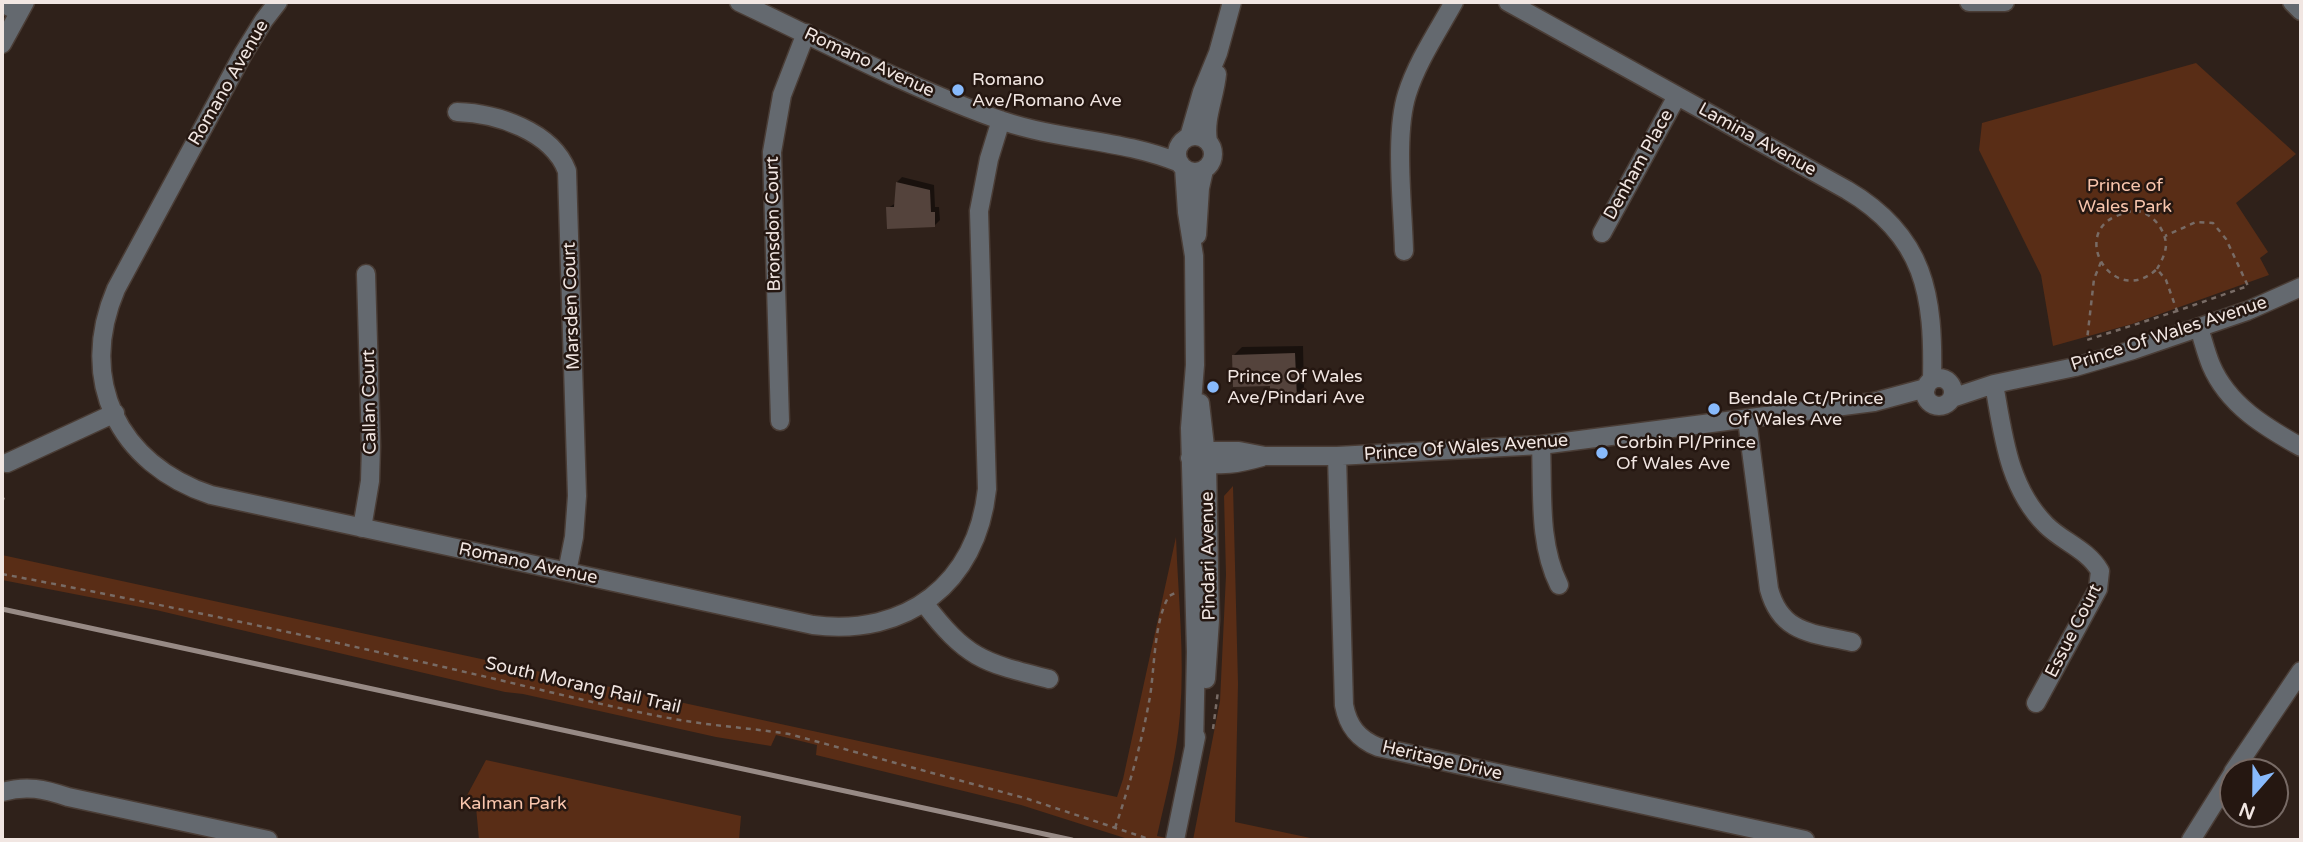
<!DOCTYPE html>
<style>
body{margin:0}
#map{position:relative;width:2303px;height:842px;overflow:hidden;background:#2f211a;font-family:"Varela Round",sans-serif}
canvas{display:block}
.frame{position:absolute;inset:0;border:4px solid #f1e6e2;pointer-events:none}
.north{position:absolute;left:2219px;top:758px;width:70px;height:70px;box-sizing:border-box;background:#251711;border:2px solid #776a65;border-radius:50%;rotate:201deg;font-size:19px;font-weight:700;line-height:28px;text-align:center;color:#f1e6e2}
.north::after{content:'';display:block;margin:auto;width:24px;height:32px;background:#88bafc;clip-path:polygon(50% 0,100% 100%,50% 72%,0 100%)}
</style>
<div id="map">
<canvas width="2303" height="842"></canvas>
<div class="frame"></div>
<div class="north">N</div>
</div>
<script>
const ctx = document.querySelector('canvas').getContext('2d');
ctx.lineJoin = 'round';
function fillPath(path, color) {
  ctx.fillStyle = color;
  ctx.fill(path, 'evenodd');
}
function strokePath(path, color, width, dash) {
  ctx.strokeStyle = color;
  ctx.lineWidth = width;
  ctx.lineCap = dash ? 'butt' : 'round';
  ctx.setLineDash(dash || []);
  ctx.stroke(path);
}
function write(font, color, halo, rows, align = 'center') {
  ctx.font = font + ' "Varela Round",sans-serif';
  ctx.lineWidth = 5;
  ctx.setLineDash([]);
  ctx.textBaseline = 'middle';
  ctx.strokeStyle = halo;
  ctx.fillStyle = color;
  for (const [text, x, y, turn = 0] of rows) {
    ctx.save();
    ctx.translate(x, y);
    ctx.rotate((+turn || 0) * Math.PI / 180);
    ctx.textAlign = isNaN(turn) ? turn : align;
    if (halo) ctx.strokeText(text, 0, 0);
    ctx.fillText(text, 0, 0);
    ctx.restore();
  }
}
const green = new Path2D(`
 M2196,63L2296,154L2236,203L2268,252L2260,258L2269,275L2132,324L2053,346L2041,275L1979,150L1982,123Z
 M1233,486L1238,684L1235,822L1320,840H1193L1220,701L1226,575L1224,496Z
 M1176,537C1178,596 1185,655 1180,714C1177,755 1166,796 1157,836L1176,840H1131L1021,805L816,755L817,745L776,735L771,746L716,737L523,694L505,692L156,610L2,580V555L1117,797L1123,779Z
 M486,760L741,816L739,840H479L476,807L464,801Z`);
const shadow = new Path2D(`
 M902,177L934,185L935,207H939L940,220L935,225L888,208L896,203L897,182Z
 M1303,346L1304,389L1296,397L1272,384L1234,355L1242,347Z`);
const building = new Path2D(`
 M896,182L930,190L931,212H935V227L887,229L886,207H894Z
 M1295,353L1297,398L1279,399V391H1270V386L1233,387L1232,355Z`);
const path = new Path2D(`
 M2101,262L2094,279L2087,340L2177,311
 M2157,269C2161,262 2166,253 2166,244C2165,229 2151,211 2135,211C2128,211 2121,214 2114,217C2071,238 2115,308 2157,269L2166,280L2177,311L2248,286L2226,239L2213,223L2196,222L2165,236
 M2,502L6,493
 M2,574C161,604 320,638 478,675C543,690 608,707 674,719C712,726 751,728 789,734L1028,799L1152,840
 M1213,729L1218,691
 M1115,828C1129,787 1141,745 1149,702C1155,672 1153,623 1169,596L1177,592`);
const minor = new Path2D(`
 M278,2L264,20L243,54L116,289C77,380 118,464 211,495L813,625C906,637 977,584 987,489L979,211L989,159L1001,120
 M739,2C824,42 914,90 1003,121C1062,141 1121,139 1180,163
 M1508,2L1847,190C1925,236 1934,295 1932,380
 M1969,2H2005
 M2292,2L2301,11
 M2,3L19,12
 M2,44L25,2
 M457,112C496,113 552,131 567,171L577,496L574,537L567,572
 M1177 154a18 18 0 1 1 36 0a18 18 0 1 1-36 0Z
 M1189,137L1202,92L1218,53L1232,2
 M1208,141C1204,118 1215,97 1217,74
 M1184,168L1187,212L1194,256L1195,365L1190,428L1196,652L1194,747
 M1602,233L1677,96
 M1197,235L1200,188L1204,170
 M1404,251C1403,207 1394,135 1407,94C1417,62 1438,31 1454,2
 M2199,328C2203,340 2206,353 2211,365C2228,405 2265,427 2301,447
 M1925 392a14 14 0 1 1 28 0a14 14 0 1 1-28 0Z
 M1994,384C2003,434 2008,487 2046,525C2063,542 2087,549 2100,571L2098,589L2036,703
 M1952,398L1994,384L2075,367L2133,350L2247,311L2301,287
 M1200,403L1207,464L1210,620L1206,679
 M1747,419L1769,589C1781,634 1813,633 1852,642
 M780,421L772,152L782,95L806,33
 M1541,445C1543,492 1538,543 1559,585
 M1337,456L1344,705C1348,726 1358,739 1378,747L1805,840
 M1190,458L1206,451H1239L1265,456H1337L1541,445L1874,402L1926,388
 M1197,460C1218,468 1241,463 1262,457
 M7,463L115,413
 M362,528L370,481L371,446L366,274
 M924,603C967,659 982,662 1049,679
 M2233,772L2301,671
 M2,792C27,785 44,789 68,797L268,840
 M1175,840L1196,737
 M2191,840L2233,773`);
const rail = new Path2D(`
 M2,609L1072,840`);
const markers = [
 [958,90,7,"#88bafc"],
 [1213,387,7,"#88bafc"],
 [1714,409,7,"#88bafc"],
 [1602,453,7,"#88bafc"]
];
const streetNames = [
 ["Romano Avenue",869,63,25],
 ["Romano Avenue",229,83,-60],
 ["Lamina Avenue",1757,140,29],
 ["Denham Place",1639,165,-61],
 ["Bronsdon Court",774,224,-91],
 ["Marsden Court",572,306,-92],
 ["Prince Of Wales Avenue",2169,334,-18],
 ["Callan Court",370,402,-91],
 ["Prince Of Wales Avenue",1466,448,-4],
 ["Pindari Avenue",1209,556,-91],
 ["Romano Avenue",528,564,12],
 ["Essue Court",2074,631,-63],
 ["South Morang Rail Trail",583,686,13],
 ["Heritage Drive",1442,761,13]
];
const poiNames = [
 ["Romano",972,80],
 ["Ave/Romano Ave",972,101],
 ["Prince Of Wales",1227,377],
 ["Ave/Pindari Ave",1227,398],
 ["Bendale Ct/Prince",1728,399],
 ["Of Wales Ave",1728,420],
 ["Corbin Pl/Prince",1616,443],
 ["Of Wales Ave",1616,464]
];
const parkNames = [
 ["Prince of",2125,186],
 ["Wales Park",2125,207],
 ["Kalman Park",513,804]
];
fillPath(green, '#592d16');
fillPath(shadow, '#0007');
fillPath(building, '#54433c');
strokePath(minor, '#4a3d36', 21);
strokePath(path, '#786b65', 2.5, [5, 5]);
strokePath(minor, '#64696f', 18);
strokePath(rail, '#978a85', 5);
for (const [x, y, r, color] of markers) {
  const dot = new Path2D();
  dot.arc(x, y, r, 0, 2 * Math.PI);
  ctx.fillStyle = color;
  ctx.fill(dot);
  strokePath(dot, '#251711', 2.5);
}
write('18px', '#f1e6e2', '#251711', streetNames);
write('18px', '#f1e6e2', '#251711', poiNames, 'left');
write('18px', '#f8c5ad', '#251711', parkNames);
</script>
